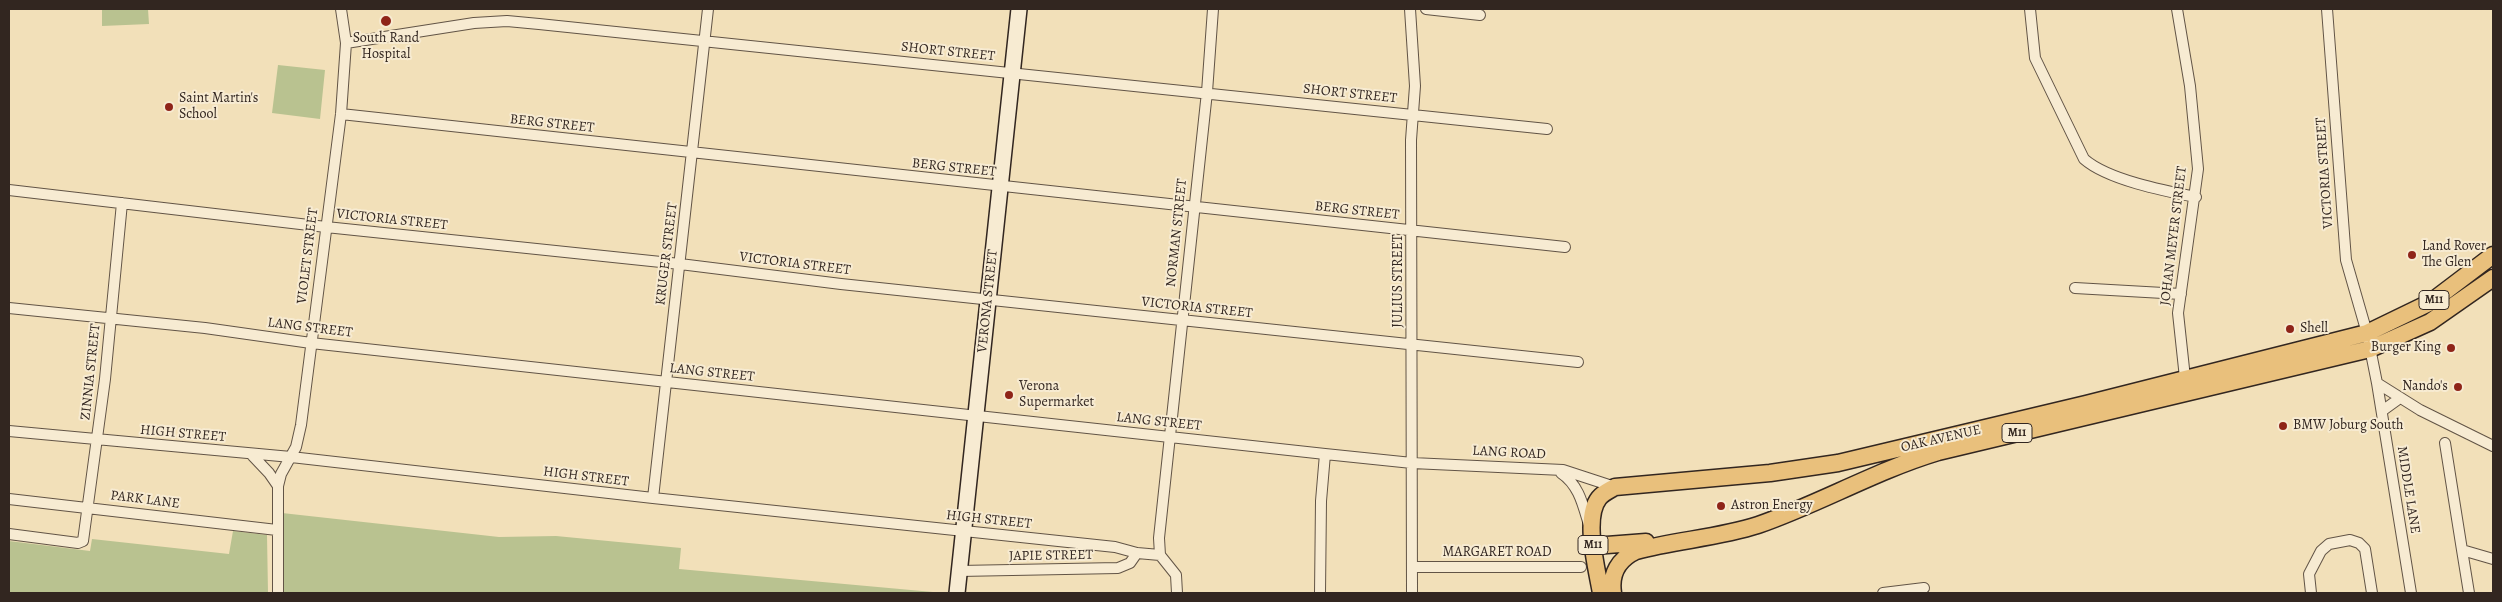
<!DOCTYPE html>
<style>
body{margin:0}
#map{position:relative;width:2502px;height:602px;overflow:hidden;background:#f2e0b9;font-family:Alegreya,serif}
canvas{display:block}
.frame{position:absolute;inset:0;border:10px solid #322620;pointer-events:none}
</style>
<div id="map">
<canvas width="2502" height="602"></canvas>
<div class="frame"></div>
</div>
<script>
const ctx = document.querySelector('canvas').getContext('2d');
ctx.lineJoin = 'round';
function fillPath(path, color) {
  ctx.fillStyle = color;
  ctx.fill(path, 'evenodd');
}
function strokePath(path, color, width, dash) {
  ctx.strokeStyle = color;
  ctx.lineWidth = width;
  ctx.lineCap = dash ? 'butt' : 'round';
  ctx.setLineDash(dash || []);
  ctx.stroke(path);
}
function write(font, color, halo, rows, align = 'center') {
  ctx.font = font + ' Alegreya,serif';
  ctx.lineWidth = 4;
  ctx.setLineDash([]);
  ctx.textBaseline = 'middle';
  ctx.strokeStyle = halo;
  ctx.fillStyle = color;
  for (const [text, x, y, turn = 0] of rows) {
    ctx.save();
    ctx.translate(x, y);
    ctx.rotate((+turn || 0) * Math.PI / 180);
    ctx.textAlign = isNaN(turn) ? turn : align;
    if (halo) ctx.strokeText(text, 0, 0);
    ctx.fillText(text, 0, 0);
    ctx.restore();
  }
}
const green = new Path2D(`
 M102,9H148L149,24L102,26Z
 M278,65L325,70L320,119L272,113Z
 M282,513L499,537L556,536L681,548L679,569L944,593H283Z
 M233,531L267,535L268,593H9V541L90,551L92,539L229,554Z`);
const minor = new Path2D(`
 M1410,9L1415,86L1411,140L1412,593
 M1426,9L1480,15
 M2030,9L2035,58L2084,159C2108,180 2165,191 2196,197
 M2177,9L2190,86L2198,169L2178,313L2185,378
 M2327,9L2346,260L2367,333L2377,383L2411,593
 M346,43L474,23L507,21L539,24L1547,129
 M341,114L1565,247
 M9,190L326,227L680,264L841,284L1578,362
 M2075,288L2181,294
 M9,308L205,328L311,343L1325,454L1412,463L1563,470L1615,487
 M2377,383L2420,410L2493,446
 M2382,411L2400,398
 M9,431L291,457L653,498L1115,547L1137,553L1160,555
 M2445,443L2462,550L2493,559
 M251,454L269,473L278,486
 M1561,473C1579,485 1583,505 1589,525
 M653,498L708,9
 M9,499L277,530
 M9,534L78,543L83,541L105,379L122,203
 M2462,550L2469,593
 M1413,567H1581
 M959,571L1118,568L1130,563L1137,553
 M278,593V486L281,474L296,447L301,425L341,114L346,43L341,9
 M1177,593L1176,575L1160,555L1159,538L1207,92L1213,9
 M1320,593L1321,501L1325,454
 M1883,593L1924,588
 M2311,593L2309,574L2321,551L2329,544L2350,540L2359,543L2365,549L2372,593`);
const secondary = new Path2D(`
 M957,593L1019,9`);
const primary = new Path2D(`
 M1594,546L1646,542
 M1601,593C1597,569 1583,518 1599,498C1603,493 1610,490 1615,487L1770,473L1838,463L2086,404L2367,333L2431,302L2493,255
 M1613,593C1610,574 1619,559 1636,551C1676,540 1718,538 1758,525C1819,504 1875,471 1938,452L2370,349L2430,322L2493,278`);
const markers = [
 [386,21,6,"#8f2418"],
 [169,107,5,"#8f2418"],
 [2412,255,5,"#8f2418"],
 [2290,329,5,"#8f2418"],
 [2451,348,5,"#8f2418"],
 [2458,387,5,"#8f2418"],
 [1009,395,5,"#8f2418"],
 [2283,426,5,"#8f2418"],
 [1721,506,5,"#8f2418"]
];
const shields = [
 [2434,300,30],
 [2017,433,30],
 [1593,545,30]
];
const shieldNames = [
 ["M11",2434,300],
 ["M11",2017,433],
 ["M11",1593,545]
];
const poiNames = [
 ["South Rand",386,39,"center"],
 ["Hospital",386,55,"center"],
 ["Saint Martin's",179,99],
 ["School",179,115],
 ["Land Rover",2422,247],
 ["The Glen",2422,263],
 ["Shell",2300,329],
 ["Burger King",2441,348,"right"],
 ["Verona",1019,387],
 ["Supermarket",1019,403],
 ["Nando's",2448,387,"right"],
 ["BMW Joburg South",2293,426],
 ["Astron Energy",1731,506]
];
const streetNames = [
 ["SHORT STREET",948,52,6],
 ["SHORT STREET",1350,94,6],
 ["BERG STREET",552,124,6],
 ["BERG STREET",954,168,6],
 ["VICTORIA STREET",2325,173,-94],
 ["BERG STREET",1357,211,6],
 ["VICTORIA STREET",392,220,6],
 ["NORMAN STREET",1177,233,-84],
 ["JOHAN MEYER STREET",2174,236,-83],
 ["KRUGER STREET",667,254,-83],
 ["VIOLET STREET",308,256,-83],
 ["VICTORIA STREET",795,264,7],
 ["JULIUS STREET",1399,281,-90],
 ["VERONA STREET",988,301,-84],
 ["VICTORIA STREET",1197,308,6],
 ["LANG STREET",310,328,7],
 ["ZINNIA STREET",91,372,-84],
 ["LANG STREET",712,373,6],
 ["LANG STREET",1159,422,6],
 ["HIGH STREET",183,434,5],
 ["OAK AVENUE",1941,439,-13],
 ["LANG ROAD",1509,453,3],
 ["HIGH STREET",586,477,7],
 ["MIDDLE LANE",2408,490,81],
 ["PARK LANE",145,500,7],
 ["HIGH STREET",989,520,6],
 ["MARGARET ROAD",1497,553],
 ["JAPIE STREET",1051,556,-1]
];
fillPath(green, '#b9c290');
strokePath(minor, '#625446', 12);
strokePath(secondary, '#322620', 18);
strokePath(primary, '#322620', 19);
strokePath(minor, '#f7ebd2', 10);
strokePath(secondary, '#f7ebd2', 15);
strokePath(primary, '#e9c07c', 16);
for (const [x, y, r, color] of markers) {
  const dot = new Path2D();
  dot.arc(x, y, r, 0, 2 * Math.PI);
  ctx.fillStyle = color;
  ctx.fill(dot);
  strokePath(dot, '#f7ebd2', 2);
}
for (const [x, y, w] of shields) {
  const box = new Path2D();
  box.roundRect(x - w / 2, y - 9.5, w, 19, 4);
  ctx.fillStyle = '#f7ebd2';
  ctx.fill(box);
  strokePath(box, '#322620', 1);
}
write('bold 12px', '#322620', null, shieldNames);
write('14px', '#322620', '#f7ebd2', poiNames, 'left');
write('14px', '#322620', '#f7ebd2', streetNames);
</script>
